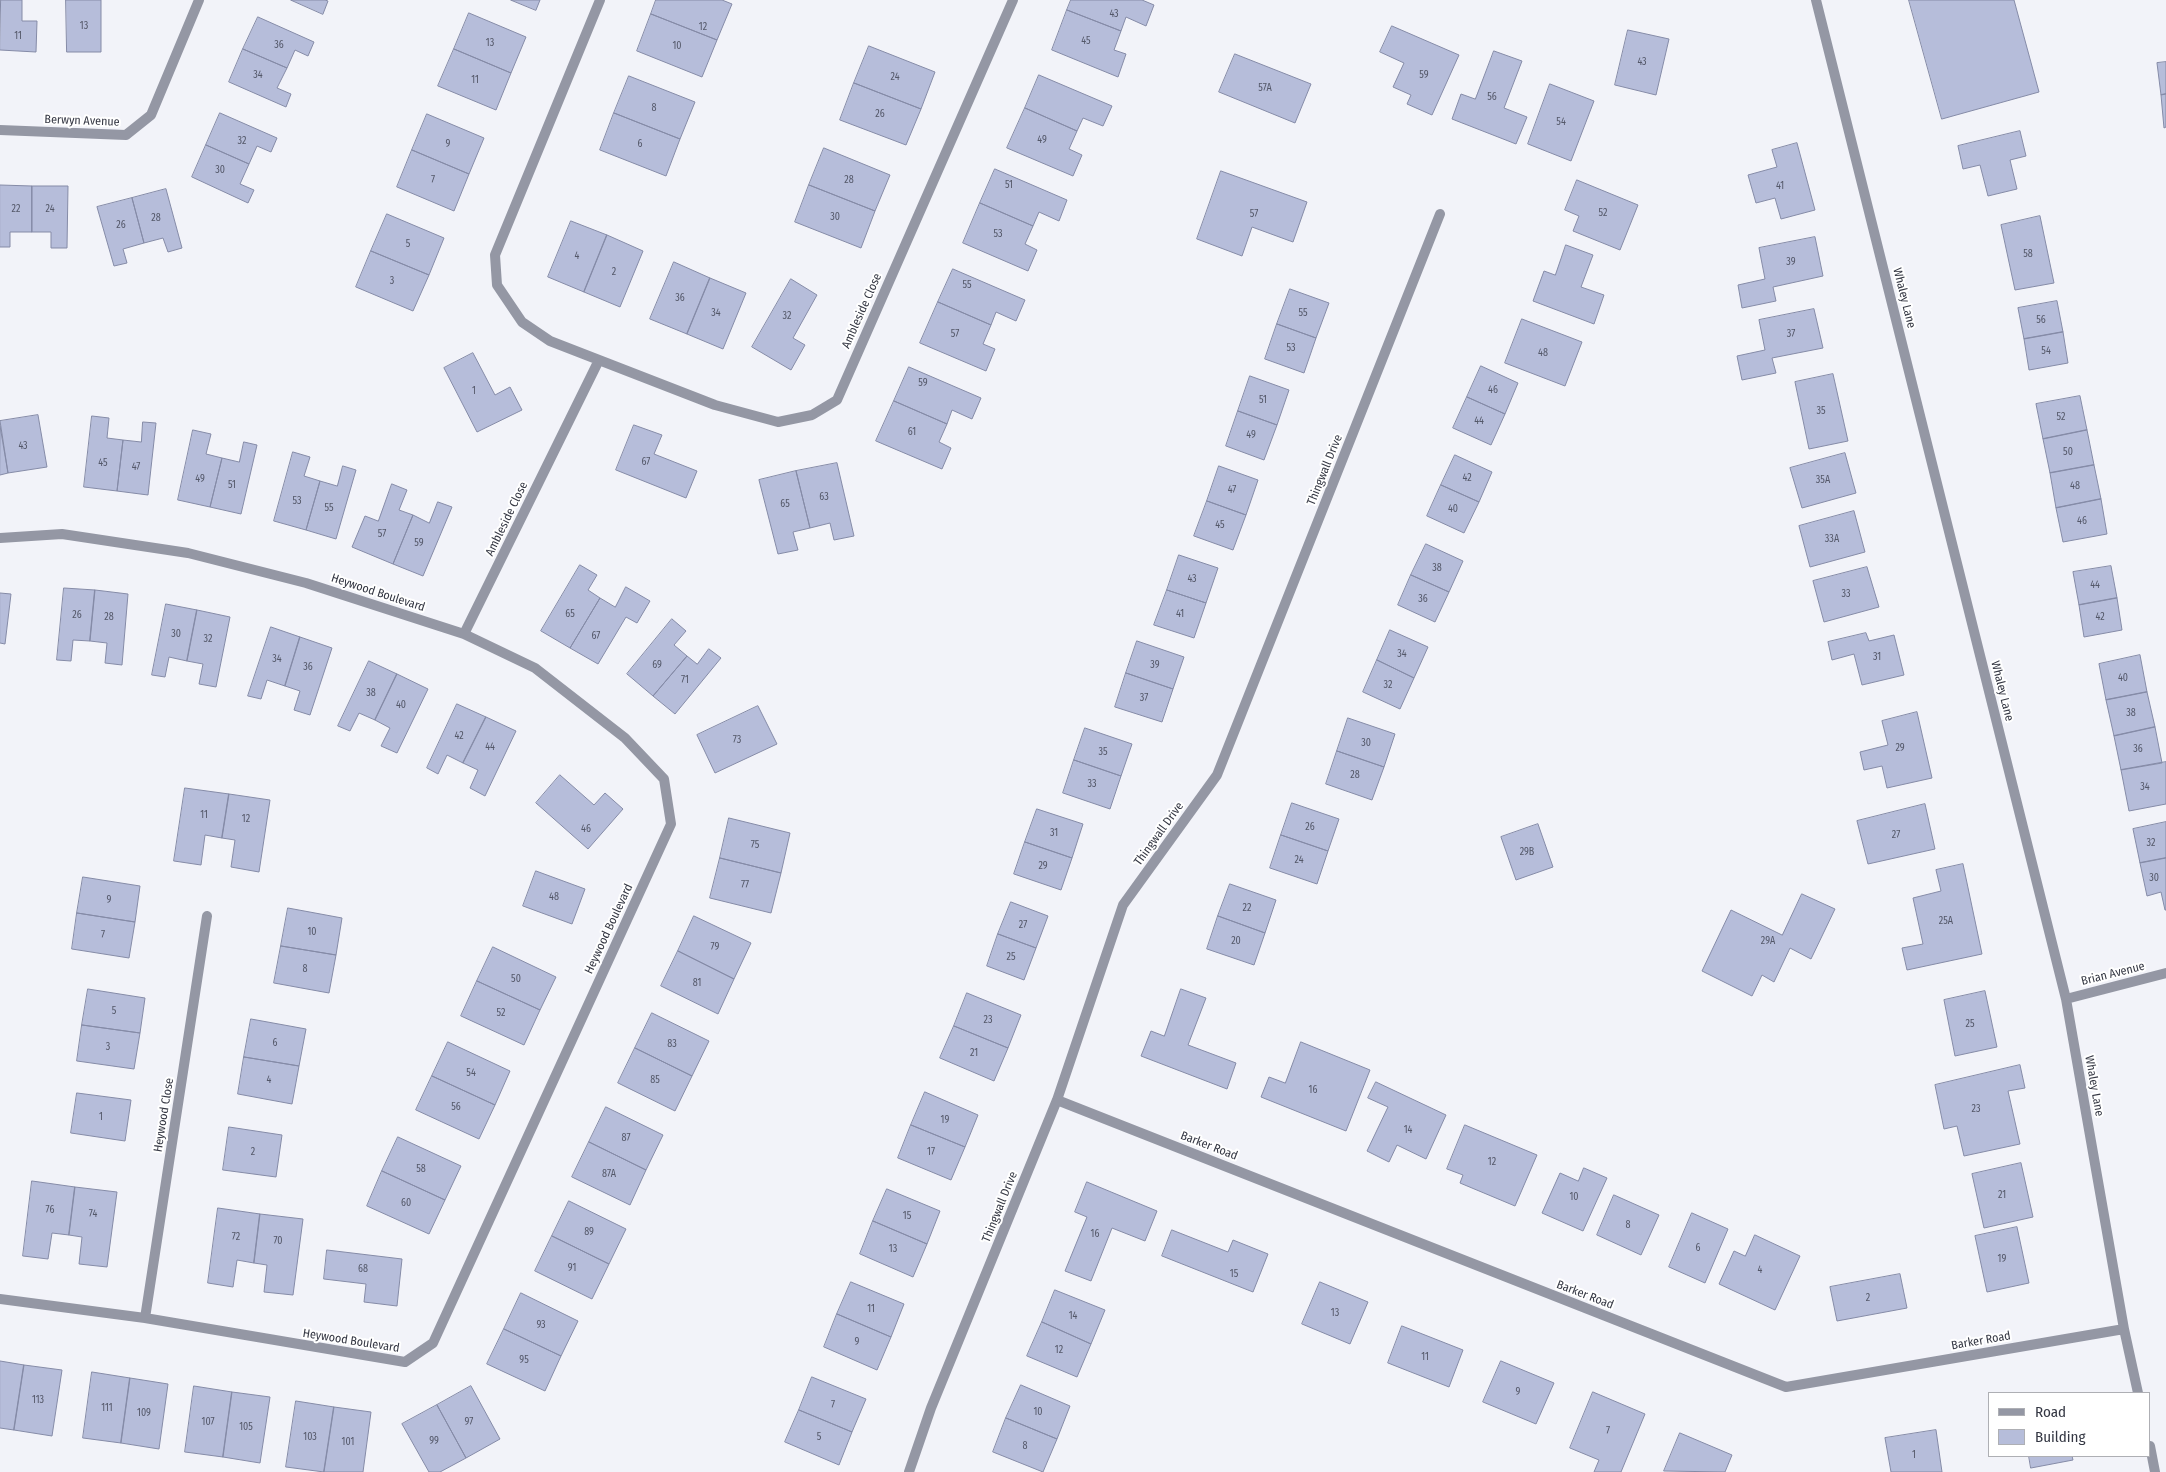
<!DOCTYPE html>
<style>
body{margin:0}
#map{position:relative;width:2166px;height:1472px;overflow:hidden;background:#f2f3f9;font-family:"Fira Sans Condensed",sans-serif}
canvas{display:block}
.legend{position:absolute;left:1988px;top:1392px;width:162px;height:65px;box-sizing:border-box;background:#fff;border:1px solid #aeafb4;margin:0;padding:6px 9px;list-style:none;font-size:15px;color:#343743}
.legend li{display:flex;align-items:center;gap:10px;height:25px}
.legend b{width:25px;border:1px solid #aeafb4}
</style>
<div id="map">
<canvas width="2166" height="1472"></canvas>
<ul class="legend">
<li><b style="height:6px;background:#9497a4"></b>Road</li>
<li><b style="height:14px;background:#b6bdda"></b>Building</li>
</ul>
</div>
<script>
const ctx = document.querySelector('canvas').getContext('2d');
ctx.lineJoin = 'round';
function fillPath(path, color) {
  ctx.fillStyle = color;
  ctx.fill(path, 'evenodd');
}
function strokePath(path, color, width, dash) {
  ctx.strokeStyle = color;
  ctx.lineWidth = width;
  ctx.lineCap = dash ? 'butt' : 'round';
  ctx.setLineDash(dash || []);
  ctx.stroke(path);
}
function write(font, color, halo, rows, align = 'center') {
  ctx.font = font + ' "Fira Sans Condensed",sans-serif';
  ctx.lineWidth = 4;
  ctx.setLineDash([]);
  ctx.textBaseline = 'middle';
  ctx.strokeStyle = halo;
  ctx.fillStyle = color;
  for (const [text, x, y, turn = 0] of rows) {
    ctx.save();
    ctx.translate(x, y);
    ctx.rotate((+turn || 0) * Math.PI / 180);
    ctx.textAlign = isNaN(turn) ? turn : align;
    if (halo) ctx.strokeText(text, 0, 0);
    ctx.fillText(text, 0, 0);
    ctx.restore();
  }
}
const building = new Path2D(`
 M1,0H22V21H37L36,52L0,50Z
 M66,0H101V52H67Z
 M291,0H325L328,1L323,14Z
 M511,0H540L536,10Z
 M656,0H722L732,4L717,40L651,14Z
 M1071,0H1142L1154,5L1146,26L1126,17L1121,31L1067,10Z
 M1909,0H2014L2039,92L1942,119Z
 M1067,10L1121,31L1114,50L1126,54L1118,77L1052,50Z
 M469,13L526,37L511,73L454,49Z
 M651,14L717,40L702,77L637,51Z
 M258,17L314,42L308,56L295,50L287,68L243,49Z
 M1392,26L1459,55L1432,115L1407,104L1411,95L1393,87L1404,63L1380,52Z
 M1628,30L1669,39L1656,95L1615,85Z
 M869,46L935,72L921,109L854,83Z
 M243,49L287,68L277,88L291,94L286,107L229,82Z
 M454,49L511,73L496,110L438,86Z
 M1494,51L1522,61L1504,108L1527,117L1516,144L1452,119L1461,94L1475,99Z
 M1235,54L1311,84L1295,123L1219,92Z
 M2166,62V94L2161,95L2157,63Z
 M1039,75L1112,106L1103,126L1083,118L1077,131L1025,108Z
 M629,76L695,102L680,139L614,113Z
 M854,83L921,109L906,145L840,120Z
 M1550,84L1594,101L1571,161L1528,144Z
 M2166,94V127L2164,128L2161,95Z
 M1025,108L1077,131L1069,149L1082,155L1073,176L1007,148Z
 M220,113L277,138L271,152L257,146L249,164L206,145Z
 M614,113L680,139L666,176L600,150Z
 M427,114L484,138L469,174L412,150Z
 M2020,131L2026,156L2010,160L2017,189L1988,196L1980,165L1963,169L1958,146Z
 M1797,143L1815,210L1781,219L1775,198L1756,203L1748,175L1777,167L1772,150Z
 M206,145L249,164L240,184L254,190L248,203L192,177Z
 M824,148L890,175L875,211L809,185Z
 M412,150L469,174L454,211L397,187Z
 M995,169L1067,200L1059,221L1039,212L1033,226L980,203Z
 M1221,171L1307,202L1293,242L1252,227L1242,256L1197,239Z
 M1577,180L1638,205L1620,250L1573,231L1579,216L1565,210Z
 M0,185L32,186V232H10V247H0Z
 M809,185L875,211L861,248L795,222Z
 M32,186H68L67,248H51V232H32Z
 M166,189L182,248L168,252L163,238L144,243L132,198Z
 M132,198L144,243L123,249L127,263L114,266L97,207Z
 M980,203L1033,226L1025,244L1037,250L1028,271L963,243Z
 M387,214L444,238L429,275L371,251Z
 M2040,216L2054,283L2015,290L2001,225Z
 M571,221L607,235L584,292L548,277Z
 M607,235L643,251L620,307L584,292Z
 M1815,237L1823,276L1773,287L1776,301L1742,308L1738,285L1765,279L1759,248Z
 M1566,245L1593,255L1581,287L1604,295L1594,324L1533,301L1544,271L1555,275Z
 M371,251L429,275L413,311L356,287Z
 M674,262L710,278L687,334L650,319Z
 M953,269L1025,300L1016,321L996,312L991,325L938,302Z
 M710,278L746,293L723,349L687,334Z
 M791,279L817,295L793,338L805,345L791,370L752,347Z
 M1290,289L1329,303L1316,338L1277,324Z
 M2057,301L2063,332L2024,339L2018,308Z
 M938,302L991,325L983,344L995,349L986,371L920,343Z
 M1814,309L1823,348L1772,358L1776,373L1742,380L1737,356L1765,350L1759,320Z
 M1522,319L1582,342L1565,386L1505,363Z
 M1277,324L1316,338L1304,373L1265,359Z
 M2063,332L2068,363L2029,370L2024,339Z
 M473,353L495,395L510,387L522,410L477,432L444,368Z
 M1481,366L1518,383L1505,414L1467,397Z
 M909,367L981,398L972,419L952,410L947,424L894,401Z
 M1833,374L1848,441L1809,449L1795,382Z
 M1250,376L1289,390L1277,425L1238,411Z
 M2080,396L2087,430L2043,439L2036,404Z
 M1467,397L1505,414L1491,445L1453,428Z
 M894,401L947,424L939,442L951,448L942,469L876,441Z
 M1238,411L1277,425L1264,460L1226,446Z
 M38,415L47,467L8,473L0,421Z
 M92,416L109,418L107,438L123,440L117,491L84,487Z
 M143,422L156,423L148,495L117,491L123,440L141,442Z
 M634,425L662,435L654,454L697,471L686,498L616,470Z
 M0,426L8,473L0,475Z
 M193,430L211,434L206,454L222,458L210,507L178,500Z
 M2087,430L2094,465L2050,473L2043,439Z
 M244,442L257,445L241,514L210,507L222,458L239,462Z
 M293,452L310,457L304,476L320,481L306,530L274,521Z
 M1845,453L1856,493L1802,508L1790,468Z
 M1455,455L1492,472L1479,502L1441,485Z
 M837,463L854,536L834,540L830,523L810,528L796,471Z
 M2094,465L2101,499L2056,508L2050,473Z
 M343,466L356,470L336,539L306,530L320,481L337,486Z
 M1219,466L1258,480L1246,515L1207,501Z
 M796,471L810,528L793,532L798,550L778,554L759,480Z
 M392,484L407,490L399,510L413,515L393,564L352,547L365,516L378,521Z
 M1441,485L1479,502L1464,533L1427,516Z
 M2101,499L2107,534L2063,542L2056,508Z
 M1207,501L1246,515L1233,550L1194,536Z
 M438,502L452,507L423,576L393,564L413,515L429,523Z
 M1854,511L1865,552L1810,567L1799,526Z
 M1426,544L1463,561L1449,592L1411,575Z
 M1179,555L1218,568L1206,603L1167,590Z
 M580,565L597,575L588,590L600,598L570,648L541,631Z
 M2111,566L2117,598L2079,605L2073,572Z
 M1867,567L1879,607L1824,622L1813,581Z
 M1411,575L1449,592L1435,622L1398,605Z
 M626,587L650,601L637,623L626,617L598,664L570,648L600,598L615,607Z
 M64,588L95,590L90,641L73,640L71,661L57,660Z
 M95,590L128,594L122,665L105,663L107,643L90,641Z
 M1167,590L1206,603L1194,638L1154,625Z
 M0,593L11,594L5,644L0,643Z
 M2117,598L2122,630L2084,637L2079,605Z
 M166,604L197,610L187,661L169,657L165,677L152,675Z
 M197,610L230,617L216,687L199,684L203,664L187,661Z
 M672,619L686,631L674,645L687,656L653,696L627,674Z
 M271,627L300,637L285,686L267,680L261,699L248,696Z
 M1390,630L1428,647L1414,678L1377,660Z
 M1866,633L1869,641L1894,635L1904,675L1862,685L1854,654L1832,660L1828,642Z
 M300,637L332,648L310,715L294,710L300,691L285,686Z
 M1137,641L1184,657L1173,689L1126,673Z
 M709,649L721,658L675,714L653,696L687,656L697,664Z
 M2140,655L2147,692L2106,700L2099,664Z
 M1377,660L1414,678L1400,709L1363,692Z
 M369,661L397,674L375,720L359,713L350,731L338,726Z
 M1126,673L1173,689L1162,722L1115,707Z
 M397,674L428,689L397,753L381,746L390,728L375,720Z
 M2147,692L2155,727L2114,736L2106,700Z
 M457,704L486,717L463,763L447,755L438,774L427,768Z
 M758,706L777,744L715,773L697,735Z
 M1917,712L1932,778L1887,788L1882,766L1864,770L1860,752L1888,745L1882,721Z
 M486,717L516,731L485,796L470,788L478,770L463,763Z
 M1348,718L1395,734L1384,767L1337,751Z
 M2155,727L2162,763L2121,770L2114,736Z
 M1085,728L1132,744L1121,776L1074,760Z
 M1337,751L1384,767L1372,800L1326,784Z
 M1074,760L1121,776L1110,809L1063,793Z
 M2166,762V804L2129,811L2121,770Z
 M560,775L594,805L605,793L623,809L588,849L536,803Z
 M185,788L229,794L222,838L205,835L201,865L174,861Z
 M229,794L270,800L259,872L231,867L235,840L222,838Z
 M1292,803L1339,819L1328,851L1281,835Z
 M1925,804L1935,849L1868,864L1857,821Z
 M1037,809L1083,824L1072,858L1025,842Z
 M729,818L790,833L781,873L720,858Z
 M2166,822V858L2140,863L2133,829Z
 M1538,824L1553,867L1516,880L1501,837Z
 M1281,835L1328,851L1317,884L1270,868Z
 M1025,842L1072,858L1061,890L1014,874Z
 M720,858L781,873L771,913L710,898Z
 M2166,858V910H2165L2161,892L2147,896L2140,863Z
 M1963,864L1982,954L1907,970L1902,948L1923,944L1913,898L1941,891L1936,870Z
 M536,871L585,889L572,924L523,906Z
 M83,877L140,886L135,922L77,913Z
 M1230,884L1276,900L1265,933L1218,916Z
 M1802,894L1835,909L1811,959L1790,948L1774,982L1762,975L1752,996L1702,971L1731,910L1782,935Z
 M1011,902L1048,916L1036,948L998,934Z
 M288,908L342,918L336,955L281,946Z
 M77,913L135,922L129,958L72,949Z
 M694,916L751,943L734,979L678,951Z
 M1218,916L1265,933L1254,965L1207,949Z
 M998,934L1036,948L1024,980L987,966Z
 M281,946L336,955L329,993L274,983Z
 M493,947L556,977L540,1010L477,981Z
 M678,951L734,979L718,1014L661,986Z
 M477,981L540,1010L524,1045L461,1016Z
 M88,989L145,998L140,1033L82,1025Z
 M1181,989L1206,998L1188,1045L1236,1063L1227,1089L1141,1056L1151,1031L1164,1036Z
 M1985,991L1997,1047L1955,1056L1944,1000Z
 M967,993L1021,1015L1008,1048L954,1026Z
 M652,1013L709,1041L692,1076L635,1048Z
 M251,1019L306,1029L299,1066L244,1057Z
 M82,1025L140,1033L134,1069L77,1061Z
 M954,1026L1008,1048L994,1081L940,1058Z
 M448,1042L510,1071L495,1105L432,1076Z
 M1301,1042L1370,1070L1346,1131L1261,1097L1269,1077L1285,1083Z
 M635,1048L692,1076L675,1111L618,1083Z
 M244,1057L299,1066L292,1104L238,1094Z
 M2020,1065L2025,1088L2008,1091L2020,1144L1964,1156L1957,1126L1944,1129L1935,1085Z
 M432,1076L495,1105L479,1139L416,1110Z
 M1376,1082L1446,1115L1426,1159L1397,1145L1389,1162L1367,1151L1388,1107L1368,1098Z
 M925,1092L978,1115L965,1147L911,1125Z
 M77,1093L131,1100L125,1141L71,1133Z
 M606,1107L663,1135L646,1170L589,1142Z
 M911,1125L965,1147L951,1180L898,1158Z
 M1465,1125L1537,1155L1515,1206L1460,1183L1463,1175L1447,1169Z
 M229,1127L282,1135L276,1177L223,1170Z
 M398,1137L461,1166L445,1200L382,1171Z
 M589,1142L646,1170L630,1205L572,1177Z
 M2021,1163L2033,1217L1984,1228L1972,1174Z
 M1584,1168L1607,1178L1583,1231L1542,1213L1560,1173L1578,1181Z
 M382,1171L445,1200L429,1234L367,1206Z
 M32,1181L75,1187L69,1235L52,1233L48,1259L23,1256Z
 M1087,1182L1157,1211L1145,1241L1112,1228L1091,1281L1065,1271L1087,1217L1075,1212Z
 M75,1187L117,1192L107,1267L79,1264L82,1237L69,1235Z
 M887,1189L940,1211L927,1244L873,1221Z
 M1614,1195L1659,1215L1641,1255L1597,1235Z
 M569,1201L626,1229L609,1264L552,1236Z
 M218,1208L260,1214L254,1263L237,1260L233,1287L208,1283Z
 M1692,1213L1728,1229L1705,1283L1669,1267Z
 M260,1214L303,1219L293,1295L264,1292L267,1265L254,1263Z
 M873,1221L927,1244L913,1277L860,1254Z
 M2017,1227L2029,1283L1987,1292L1975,1236Z
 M1172,1230L1228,1252L1233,1240L1268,1254L1253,1292L1162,1256Z
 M1755,1235L1800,1256L1775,1310L1719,1284L1734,1251L1745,1256Z
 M552,1236L609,1264L592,1299L535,1271Z
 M327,1250L402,1259L397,1306L364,1302L366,1284L324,1279Z
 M1900,1274L1907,1308L1837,1321L1830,1287Z
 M851,1282L904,1304L891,1337L837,1314Z
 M1320,1282L1368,1302L1350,1344L1302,1324Z
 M1055,1290L1105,1310L1091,1344L1042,1322Z
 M521,1293L578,1321L561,1356L504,1329Z
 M837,1314L891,1337L877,1370L824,1347Z
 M1042,1322L1091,1344L1077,1377L1027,1356Z
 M1402,1326L1463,1350L1449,1387L1388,1363Z
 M504,1329L561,1356L545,1391L487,1364Z
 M0,1361L24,1365L14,1430L0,1428Z
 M1501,1361L1554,1383L1536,1424L1483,1402Z
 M24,1365L62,1370L52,1436L14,1430Z
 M92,1372L130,1378L121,1443L83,1438Z
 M812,1377L866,1399L852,1432L799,1410Z
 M130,1378L168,1384L159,1449L121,1443Z
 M1021,1385L1070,1406L1057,1439L1006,1418Z
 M194,1386L232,1392L223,1457L185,1452Z
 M471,1386L500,1439L466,1458L437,1405Z
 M232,1392L270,1397L260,1463L223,1457Z
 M1593,1392L1645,1414L1621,1472H1594L1599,1460L1570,1448Z
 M296,1401L334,1407L324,1472L286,1467Z
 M437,1405L466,1458L440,1472H429L402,1424Z
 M334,1407L371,1412L363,1472H324Z
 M799,1410L852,1432L839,1465L785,1442Z
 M1006,1418L1057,1439L1043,1472L993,1452Z
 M1936,1430L1942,1472H1891L1885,1438Z
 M1680,1433L1732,1455L1725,1472L1664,1471Z
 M2029,1456H2072L2073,1460L2031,1468Z`);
const street = new Path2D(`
 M600,0L495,255L497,285L522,322L550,341L715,405L778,422L812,415L837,400L1013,0
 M1816,0L2066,999L2124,1329L2138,1393
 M0,130L126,135L151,115L199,0
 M0,538L62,534L188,553L306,583L464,634L535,668L625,738L664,779L671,824L433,1343L405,1362L145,1318L0,1299
 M464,634L599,360
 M2066,999L2166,973
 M1057,1100L1786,1387L2124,1329
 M145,1318L207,916
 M2150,1446L2155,1472
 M909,1472L931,1408L1057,1100L1123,905L1217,775L1440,214`);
const numberNames = [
 ["43",1114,14],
 ["13",84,26],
 ["12",703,27],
 ["11",18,36],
 ["45",1086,41],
 ["13",490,43],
 ["36",279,45],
 ["10",677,46],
 ["43",1642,62],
 ["34",258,75],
 ["59",1424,75],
 ["24",895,77],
 ["11",475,80],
 ["57A",1265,88],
 ["56",1492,97],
 ["8",654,108],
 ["26",880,114],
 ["54",1561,122],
 ["49",1042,140],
 ["32",242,141],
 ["9",448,144],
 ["6",640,144],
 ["30",220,170],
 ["7",433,180],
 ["28",849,180],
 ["51",1009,185],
 ["41",1780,186],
 ["22",16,209],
 ["24",50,209],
 ["52",1603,213],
 ["57",1254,214],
 ["30",835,217],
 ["28",156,218],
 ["26",121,225],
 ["53",998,234],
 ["5",408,244],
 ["58",2028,254],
 ["4",577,256],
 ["39",1791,262],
 ["2",614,272],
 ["3",392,281],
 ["55",967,285],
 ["36",680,298],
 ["34",716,313],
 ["55",1303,313],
 ["32",787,316],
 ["56",2041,320],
 ["57",955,334],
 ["37",1791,334],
 ["53",1291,348],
 ["54",2046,351],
 ["48",1543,353],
 ["59",923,383],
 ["46",1493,390],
 ["1",474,391],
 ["51",1263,400],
 ["35",1821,411],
 ["52",2061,417],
 ["44",1479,421],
 ["61",912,432],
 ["49",1251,435],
 ["43",23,446],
 ["50",2068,452],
 ["67",646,462],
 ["45",103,463],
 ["47",136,467],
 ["42",1467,478],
 ["49",200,479],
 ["35A",1823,480],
 ["51",232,485],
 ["48",2075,486],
 ["47",1232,490],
 ["63",824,497],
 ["53",297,501],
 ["65",785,504],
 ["55",329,508],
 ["40",1453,509],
 ["46",2082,521],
 ["45",1220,525],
 ["57",382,534],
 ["33A",1832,539],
 ["59",419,543],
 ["38",1437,568],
 ["43",1192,579],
 ["44",2095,585],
 ["33",1846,594],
 ["36",1423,599],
 ["65",570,614],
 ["41",1180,614],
 ["26",77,615],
 ["28",109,617],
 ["42",2100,617],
 ["30",176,634],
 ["67",596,636],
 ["32",208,639],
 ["34",1402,654],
 ["31",1877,657],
 ["34",277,659],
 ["69",657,665],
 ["39",1155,665],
 ["36",308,667],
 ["40",2123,678],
 ["71",685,680],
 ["32",1388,685],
 ["38",371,693],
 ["37",1144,698],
 ["40",401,705],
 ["38",2131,713],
 ["42",459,736],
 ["73",737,740],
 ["30",1366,743],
 ["44",490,747],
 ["29",1900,748],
 ["36",2138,749],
 ["35",1103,752],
 ["28",1355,775],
 ["33",1092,784],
 ["34",2145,787],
 ["11",204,815],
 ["12",246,819],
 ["26",1310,827],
 ["46",586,829],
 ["31",1054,833],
 ["27",1896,835],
 ["32",2151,843],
 ["75",755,845],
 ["29B",1527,852],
 ["24",1299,860],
 ["29",1043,866],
 ["30",2154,878],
 ["77",745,885],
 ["48",554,897],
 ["9",109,900],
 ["22",1247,908],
 ["25A",1946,921],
 ["27",1023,925],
 ["10",312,932],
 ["7",103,935],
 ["20",1236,941],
 ["29A",1768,941],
 ["79",715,947],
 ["25",1011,957],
 ["8",305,969],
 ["50",516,979],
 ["81",697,983],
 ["5",114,1011],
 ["52",501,1013],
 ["23",988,1020],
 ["25",1970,1024],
 ["6",275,1043],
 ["83",672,1044],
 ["3",108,1047],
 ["21",974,1053],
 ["54",471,1073],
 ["4",269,1080],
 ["85",655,1080],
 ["16",1313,1090],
 ["56",456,1107],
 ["23",1976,1109],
 ["1",101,1117],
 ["19",945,1120],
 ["14",1408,1130],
 ["87",626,1138],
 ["2",253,1152],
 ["17",931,1152],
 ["12",1492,1162],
 ["58",421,1169],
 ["87A",609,1174],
 ["21",2002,1195],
 ["10",1574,1197],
 ["60",406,1203],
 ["76",50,1210],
 ["74",93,1214],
 ["15",907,1216],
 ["8",1628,1225],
 ["89",589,1232],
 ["16",1095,1234],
 ["72",236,1237],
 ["70",278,1241],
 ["6",1698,1248],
 ["13",893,1249],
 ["19",2002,1259],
 ["91",572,1268],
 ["68",363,1269],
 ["4",1760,1270],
 ["15",1234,1274],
 ["2",1868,1298],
 ["11",871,1309],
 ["13",1335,1313],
 ["14",1073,1316],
 ["93",541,1325],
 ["9",857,1342],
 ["12",1059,1350],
 ["11",1425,1357],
 ["95",524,1360],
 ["9",1518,1392],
 ["113",38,1400],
 ["7",833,1405],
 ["111",107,1408],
 ["10",1038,1412],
 ["109",144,1413],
 ["107",208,1422],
 ["97",469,1422],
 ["105",246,1427],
 ["7",1608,1431],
 ["103",310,1437],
 ["5",819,1437],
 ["99",434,1441],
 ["101",348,1442],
 ["8",1025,1446],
 ["1",1914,1455]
];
const streetNames = [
 ["Berwyn Avenue",82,121,2],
 ["Whaley Lane",1904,298,76],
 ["Ambleside Close",862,311,-66],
 ["Thingwall Drive",1325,470,-68],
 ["Ambleside Close",507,519,-64],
 ["Heywood Boulevard",378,593,18],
 ["Whaley Lane",2002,691,76],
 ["Thingwall Drive",1159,834,-54],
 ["Heywood Boulevard",609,929,-65],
 ["Brian Avenue",2113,974,-14],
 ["Whaley Lane",2094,1086,80],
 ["Heywood Close",164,1115,-81],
 ["Barker Road",1209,1146,21],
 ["Thingwall Drive",1000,1207,-68],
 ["Barker Road",1585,1295,21],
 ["Heywood Boulevard",351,1341,9],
 ["Barker Road",1981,1341,-10]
];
fillPath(building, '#b6bdda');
strokePath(building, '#858ba7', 1);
strokePath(street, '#9497a4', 10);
write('10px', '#545869', null, numberNames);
write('12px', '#343743', '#fff', streetNames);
</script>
